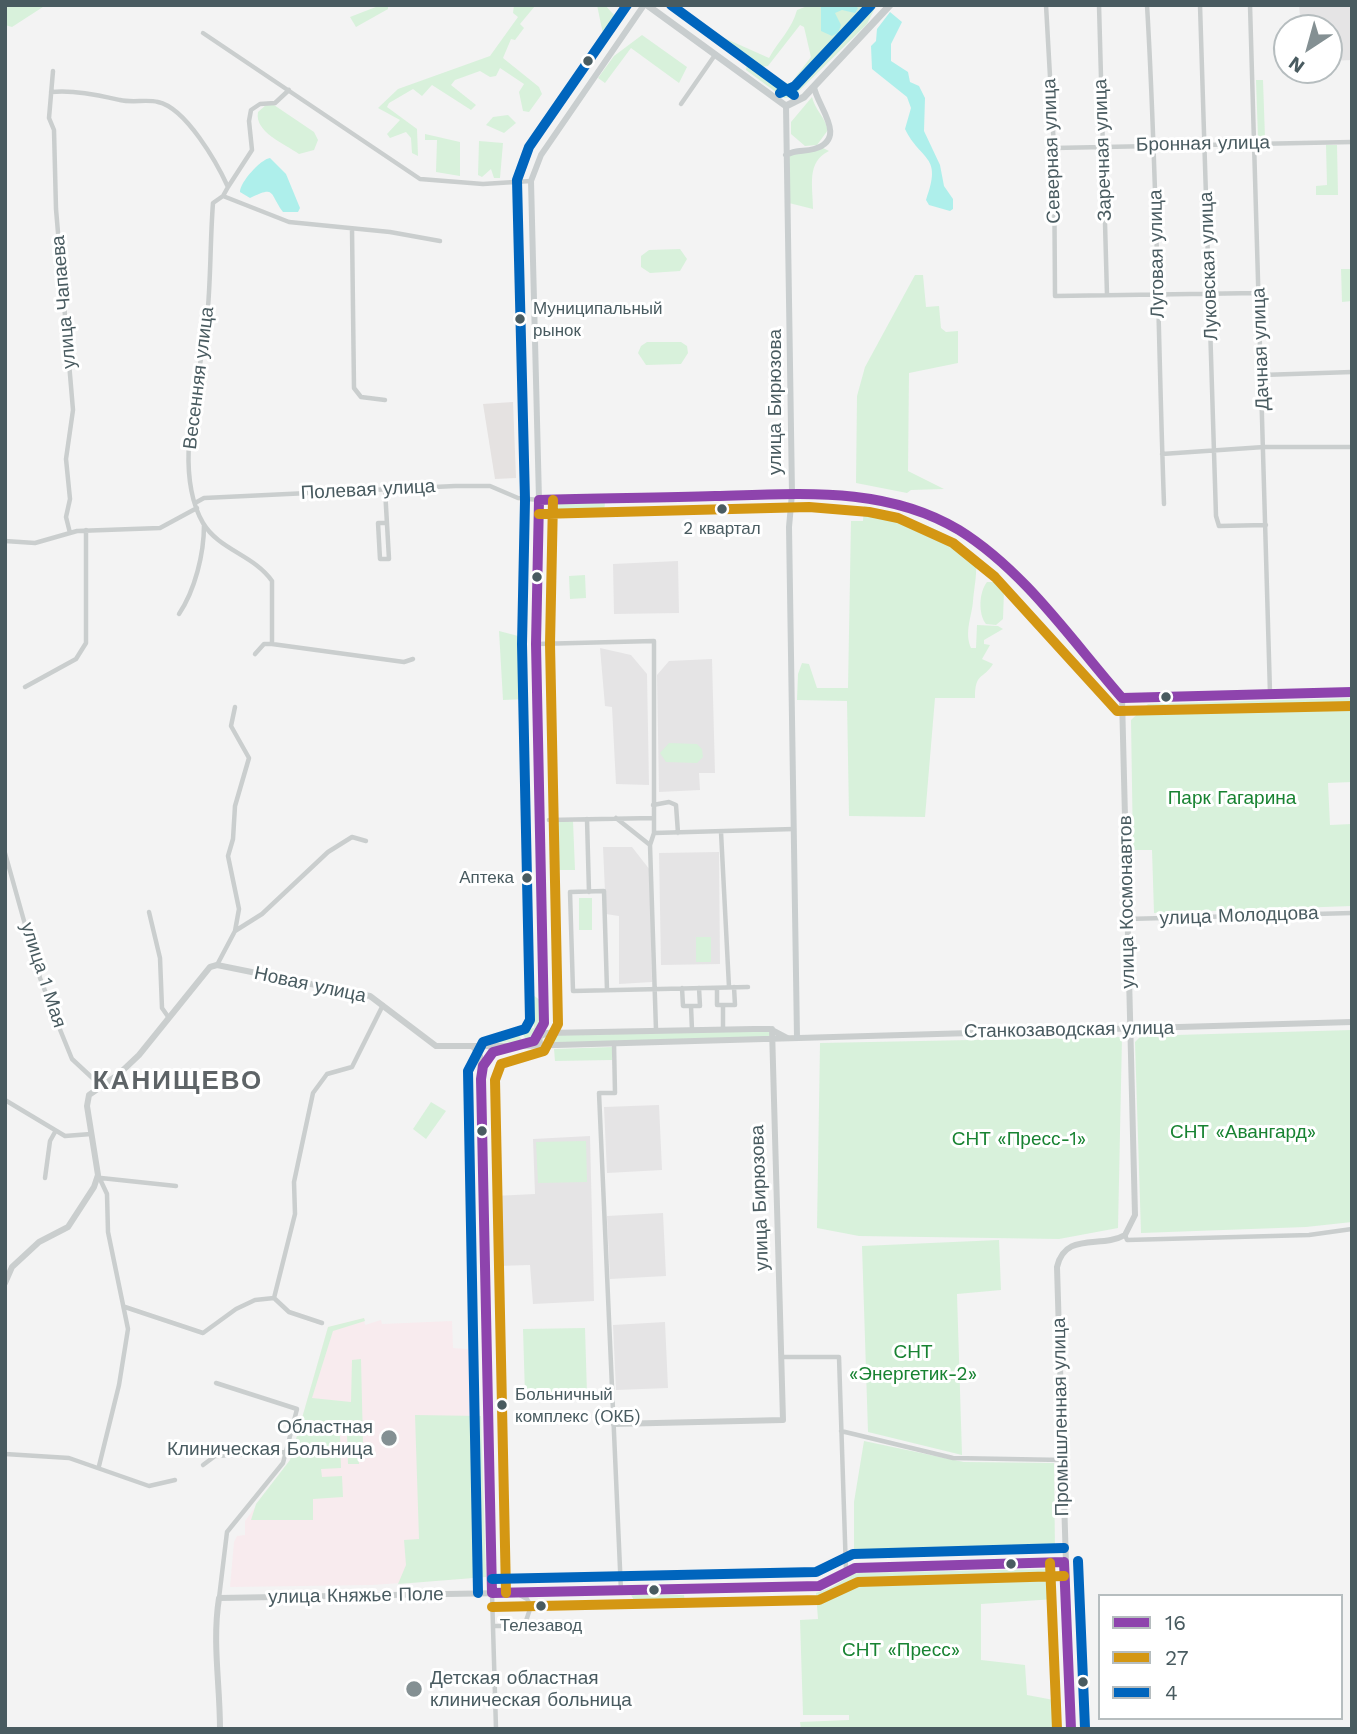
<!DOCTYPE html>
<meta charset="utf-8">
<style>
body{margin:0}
#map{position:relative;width:1357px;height:1734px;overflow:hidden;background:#f3f3f3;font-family:"Work Sans",sans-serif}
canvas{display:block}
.frame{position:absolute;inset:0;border:7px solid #495b60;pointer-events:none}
.legend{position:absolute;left:1098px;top:1594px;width:245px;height:126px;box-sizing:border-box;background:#fff;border:2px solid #b6bdbf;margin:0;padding:9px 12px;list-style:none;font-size:21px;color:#495b60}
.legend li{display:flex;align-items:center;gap:14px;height:35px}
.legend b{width:35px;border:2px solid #b6bdbf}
.north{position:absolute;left:1273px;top:14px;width:70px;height:70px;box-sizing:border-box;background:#fff;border:2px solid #b6bdbf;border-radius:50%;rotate:216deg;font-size:19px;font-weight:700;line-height:28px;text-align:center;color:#495b60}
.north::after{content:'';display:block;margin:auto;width:24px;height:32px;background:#849093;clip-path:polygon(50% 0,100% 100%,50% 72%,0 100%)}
</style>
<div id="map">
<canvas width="1357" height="1734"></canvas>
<div class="frame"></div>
<ul class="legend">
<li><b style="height:9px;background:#8e44ad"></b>16</li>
<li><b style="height:9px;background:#d49713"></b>27</li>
<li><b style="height:9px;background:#0065bd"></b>4</li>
</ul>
<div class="north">N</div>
</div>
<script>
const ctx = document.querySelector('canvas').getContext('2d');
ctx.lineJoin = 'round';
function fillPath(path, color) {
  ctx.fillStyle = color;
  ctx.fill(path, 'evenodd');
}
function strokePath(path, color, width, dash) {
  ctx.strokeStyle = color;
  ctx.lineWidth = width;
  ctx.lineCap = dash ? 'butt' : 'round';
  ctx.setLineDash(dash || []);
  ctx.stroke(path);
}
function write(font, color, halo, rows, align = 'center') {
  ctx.font = font + ' "Work Sans",sans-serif';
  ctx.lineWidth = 6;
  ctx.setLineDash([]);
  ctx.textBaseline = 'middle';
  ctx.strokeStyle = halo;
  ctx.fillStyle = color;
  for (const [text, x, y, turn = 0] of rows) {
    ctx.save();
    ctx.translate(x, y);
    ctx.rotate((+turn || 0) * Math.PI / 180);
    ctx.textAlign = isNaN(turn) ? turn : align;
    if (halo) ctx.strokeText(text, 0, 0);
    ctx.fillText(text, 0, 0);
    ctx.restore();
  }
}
const commercial = new Path2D(`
 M513,402L516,478L495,479L483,404Z`);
const education = new Path2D(`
 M1299,5H1352V60L1329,61V28H1301Z
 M678,561L679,613L614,614L613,564Z
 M600,648L631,655L647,674L649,785L616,784L612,707L605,706Z
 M712,659L715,773H699L700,790L659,792L657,675L669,661Z
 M603,847H632L650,870L652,982L619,984V916L606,914Z
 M719,852L720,964L661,965L659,853Z
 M659,1105L662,1170L607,1173L604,1107Z
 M590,1136L594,1301L533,1304L530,1265L496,1266L494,1196L535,1194L533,1139Z
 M663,1213L666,1276L610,1279L607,1216Z
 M665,1322L668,1388L616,1390L613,1325Z`);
const medical = new Path2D(`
 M364,1318L365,1325L381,1320L382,1324L452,1321L453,1348L477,1350L486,1577L372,1585L230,1587L234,1542L237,1536L245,1535V1521L290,1460L328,1327Z`);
const green = new Path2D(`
 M5,5H46L12,27L5,25Z
 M381,5H388V9L356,27L350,17Z
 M514,5L535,6L520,24L524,28L515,40L511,39L503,58L539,87L542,94L529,112L523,111L519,92L524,84L500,68L496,76L490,77L480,71L455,80L451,85L476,105L471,110L432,85L422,96L413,89L389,103L387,107L417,129L418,156L412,153L411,138L406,132L390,138L387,134L400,120L378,108L398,89L490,56L518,17L513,13Z
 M597,5H605L614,15L608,33L603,34Z
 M810,5L876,6L867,24L793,97L784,98L746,70L747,65L753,63L730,54L718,43L722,37L769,58C779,40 792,29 797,10ZM800,25L804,27L811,57L791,83H785L762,67L768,66Z
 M642,35L687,67L679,83L631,48L605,83L598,78L614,56Z
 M1256,80H1263L1265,138H1258Z
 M812,97C815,110 825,117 828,130L817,145L805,146L791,134V122Z
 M274,105L314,132L318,140L314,150L299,154C285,144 254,132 258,112L266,105Z
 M508,115L516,123L504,133L486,125L493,117Z
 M425,134L460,142V176L436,172L437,140H425Z
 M479,141L503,143L500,178H494L491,169L482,177L478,175Z
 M1326,145H1337L1338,195H1316V186L1327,185Z
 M823,148L829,151C806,162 813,186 813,209L785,202L787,156Z
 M680,249L687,259L680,271L650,273L641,267V256L649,250Z
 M1341,269H1352V301L1342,302Z
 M915,275H923L926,307L939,306L941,328L946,332L958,331V363L909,373L908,471L944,489L911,490L907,493L856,483L857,396L865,367Z
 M647,342H681L687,346L688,353L681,364L646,365L638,353L641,346Z
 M605,502L604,515L549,516L548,503Z
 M864,506C888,511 971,535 976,563C977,575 974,589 973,601C972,616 964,632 971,648H976L977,625L998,626L1003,629L984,640V644L990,645L982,659L993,664C983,680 975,672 975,698H935L925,817L849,816L847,701L797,700L798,674L802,663L809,664L817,688H848L851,521H863Z
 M585,575L586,598L570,599L569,576Z
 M987,582H996L1004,590L1003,619L996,625L986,624C978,614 979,592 987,582Z
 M499,631L522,637L526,699L503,700Z
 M1352,698V782L1328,783L1330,825L1352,824V906L1154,913L1152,850H1133L1131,720L1148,704Z
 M669,743L697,744L702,749L703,757L697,763L666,762L660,753Z
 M573,821L575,870H550L549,822Z
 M579,898H592V930H579Z
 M696,937H711V962H696Z
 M533,995L540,1000C540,1017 542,1030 526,1040L521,1030L534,1028Z
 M770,1030L771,1037L553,1043V1035Z
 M1352,1030V1222L1306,1227L1141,1233L1135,1042L1141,1036Z
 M517,1032L523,1042L486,1043L484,1041L485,1036Z
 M1122,1037L1118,1228L1059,1239L859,1236L817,1228L820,1043Z
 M612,1047V1060L555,1061L554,1049Z
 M431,1102L446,1111L426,1139L413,1129Z
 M586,1141L587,1182L538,1183L536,1142Z
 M999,1240L1001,1290L957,1294L962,1455L868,1432L862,1246Z
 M364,1318L365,1321L333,1331L312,1398L351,1402L352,1360L361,1359L363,1444L358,1445L359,1464H348L347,1434L340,1433L341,1468L321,1469L322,1477L342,1476L343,1497L313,1499V1520H251L256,1504L290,1460L328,1327Z
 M585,1328L587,1394L525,1395L523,1329Z
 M415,1415L481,1416L486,1577L398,1584L406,1565L404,1540L419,1539Z
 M864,1441L964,1462L1054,1463L1055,1552L854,1558V1502Z
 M1049,1569L1055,1599L981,1604V1660L1025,1665L1027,1695L1059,1701L1060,1729H801L800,1722L849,1720V1715H803L800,1620L818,1619L816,1593L832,1587L855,1573Z
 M631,1595H684L685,1602L636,1604Z`);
const water = new Path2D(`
 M821,5H854L858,8L855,13L842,10L835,13L841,25L838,33L832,36L821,31Z
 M890,12L902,22L891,44V61L908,72L910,82L919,86L925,98L924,131L940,165L944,186L953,199V209L950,211L929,205L926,200C943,154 921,162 905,129L911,108L907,97L872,69L871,46L876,41L877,29Z
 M270,158L286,174L300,208L298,212H283C269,193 276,185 250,198L240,192C240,182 261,159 270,158Z`);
const minor = new Path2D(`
 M1046,5L1054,148L1055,296L1259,293
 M1099,5L1107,295
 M1147,5C1157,171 1158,338 1164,504
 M1200,5L1216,516L1219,526L1266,525
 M1250,5L1270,693
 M203,33L420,179L483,184L531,181
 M53,71L49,118L54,130L56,209L73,410L66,459L70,499L66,517L70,533
 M51,92C75,90 97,95 120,100C133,103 147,99 158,102C186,108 217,163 228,187L223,196
 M681,104L715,55
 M1054,148L1352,142
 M228,187L252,150L249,121L251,110L260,104L275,103L289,90
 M352,229L354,388L361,397L385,400
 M1262,375L1352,372
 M1162,454L1264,447H1352
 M385,489L389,559H380L378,523H387
 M195,503L204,498L455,486H490L518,498L539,500
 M5,541L35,543L77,531L160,528L197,508
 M179,614C195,590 204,554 204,525
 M272,644V581C254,555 219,550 203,523C171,468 201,378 207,319C211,280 210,241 213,203L223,196L289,222L390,232L440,241
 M536,644L654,641V833L650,845L656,1030
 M255,654L264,644H272L404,662L413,659
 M25,687L76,659L86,643V530
 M235,707L231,726L249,758L235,806L233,839L228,856L239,909L235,931
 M653,805L669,802L676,805L678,833
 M616,818L650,845
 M587,819L589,892
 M549,820L654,818
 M721,832L729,987
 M654,833L794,829
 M5,853L40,978L61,1032L72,1059L101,1086
 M149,912L160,958L162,1008L169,1018
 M1127,919L1352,913
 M217,965L235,931L262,914L328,852L352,837L366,841
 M682,988L683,1006H691
 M717,988V1005H723
 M607,990L604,891L570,892L573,991L748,987
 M723,1029V1005H735L734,987
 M692,1030L691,1006H700L699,988
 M614,1043L615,1093H599L621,1591
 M5,1100L65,1136L91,1134
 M99,1177L107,1194L108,1232L128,1329L119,1385L99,1466
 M45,1178L50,1141L55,1132
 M101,1178L176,1186
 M1125,1235L1127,1240L1309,1235L1352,1229
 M274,1298L295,1214L294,1182L313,1093L327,1074L352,1067L383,1005
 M125,1307L203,1333L236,1309L255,1300L274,1298L289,1312L322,1323
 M782,1357H839L846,1571
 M216,1383L297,1409L283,1463L227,1532L219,1598
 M841,1431L953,1458L1063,1460
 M5,1454L69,1458L149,1486L175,1480
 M203,1465L215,1456L286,1452
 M492,1593L496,1729
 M493,1626H517L526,1621L531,1606L527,1599L518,1594`);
const tertiary = new Path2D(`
 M539,500C597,498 656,497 714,496C799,494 885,482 960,531C1022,571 1073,644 1122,698L1352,692
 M540,1043L539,1037L547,1033L754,1029H770L787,1038
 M522,1046L1352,1022
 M474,1048L480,1056L481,1076
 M5,1283L12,1267L39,1242L68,1227L94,1187L98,1175L87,1106L89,1095L119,1074L139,1055L210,967L217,965L370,996L436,1046H506
 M614,1424L783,1420L772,1029
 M220,1729C220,1683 212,1643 219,1598L789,1588L823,1585L855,1568L1064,1562
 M1071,1729L1057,1267C1065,1231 1101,1249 1125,1235L1135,1215L1122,698`);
const secondary = new Path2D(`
 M786,106L792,494L789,527L797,1038
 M786,155C796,149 804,152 814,149C849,139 817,106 814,87
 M492,1593L482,1072L492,1052L534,1041L544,1023L536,644L539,500L531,181L541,155L644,5`);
const primary = new Path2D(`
 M647,5L786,106L804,97L890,5`);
const bus1 = new Path2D(`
 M539,500C598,498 656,498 715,496C798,494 884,485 959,530C1025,571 1072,641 1122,698L1352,692
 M1064,1562L1071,1729
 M492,1593L481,1079L483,1066L493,1052L534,1041L544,1023L536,644L539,500
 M492,1593L819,1586L855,1568L1064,1562`);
const bus2 = new Path2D(`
 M539,514L809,507L869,512L898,518L953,543L995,577L1117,711L1352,706
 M1050,1563L1057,1729
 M506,1593L495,1080L501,1064L544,1051L558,1024L550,644L553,500
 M492,1607L819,1600L858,1582L1064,1576`);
const bus3 = new Path2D(`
 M671,5L794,95
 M780,93L795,86L871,5
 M1078,1561L1085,1728
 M492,1579L816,1572L853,1554L1064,1548
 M478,1593L468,1071L483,1042L525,1029L530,1020L522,644L525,500L517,180L529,147L627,5`);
const markers = [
 [588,61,6,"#495b60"],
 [520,319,6,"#495b60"],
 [722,509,6,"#495b60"],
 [537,577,6,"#495b60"],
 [1166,697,6,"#495b60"],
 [527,878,6,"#495b60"],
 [482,1131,6,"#495b60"],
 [502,1405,6,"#495b60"],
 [389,1438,9,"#849093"],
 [1011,1564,6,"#495b60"],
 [654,1590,6,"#495b60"],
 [541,1606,6,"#495b60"],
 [1083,1682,6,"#495b60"],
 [414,1689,9,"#849093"]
];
const busNames = [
 ["Муниципальный",533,309],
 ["рынок",533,331],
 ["2 квартал",722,529,"center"],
 ["Аптека",514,878,"right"],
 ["Больничный",515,1395],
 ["комплекс (ОКБ)",515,1417],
 ["Телезавод",541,1626,"center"]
];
const streetNames = [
 ["Бронная улица",1203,144,-1],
 ["Заречная улица",1103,150,-92],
 ["Северная улица",1052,151,-92],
 ["Луговая улица",1157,254,-91],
 ["Луковская улица",1209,266,-92],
 ["улица Чапаева",64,302,-95],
 ["Дачная улица",1261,349,-92],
 ["Весенняя улица",199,378,-83],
 ["улица Бирюзова",775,402,-90],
 ["Полевая улица",368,490,-3],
 ["улица Космонавтов",1127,902,-91],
 ["улица Молодцова",1239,916,-2],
 ["улица 1 Мая",43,975,72],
 ["Новая улица",310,985,12],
 ["Станкозаводская улица",1069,1030,-1],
 ["улица Бирюзова",760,1198,-92],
 ["Промышленная улица",1061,1417,-91],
 ["улица Княжье Поле",356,1596,-1]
];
const parkNames = [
 ["Парк Гагарина",1232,798],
 ["СНТ «Авангард»",1243,1132],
 ["СНТ «Пресс-1»",1019,1139],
 ["СНТ",913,1352],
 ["«Энергетик-2»",913,1374],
 ["СНТ «Пресс»",901,1650]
];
const poiNames = [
 ["Областная",373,1427],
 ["Клиническая Больница",373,1449],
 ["Детская областная",430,1678,"left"],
 ["клиническая больница",430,1700,"left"]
];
const districtNames = [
 ["КАНИЩЕВО",178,1081]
];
fillPath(commercial, '#e5e2e1');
fillPath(education, '#e5e4e5');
fillPath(medical, '#f8ebee');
fillPath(green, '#d8f1db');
fillPath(water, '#aeefeb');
strokePath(minor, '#cacece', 4.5);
strokePath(tertiary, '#cacece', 6);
strokePath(secondary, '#c9cecf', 6);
strokePath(primary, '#c8cdce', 7);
strokePath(bus1, '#8e44ad', 10);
strokePath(bus2, '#d49713', 10);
strokePath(bus3, '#0065bd', 10);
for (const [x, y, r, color] of markers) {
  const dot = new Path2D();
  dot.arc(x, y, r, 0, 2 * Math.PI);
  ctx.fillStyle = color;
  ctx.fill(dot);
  strokePath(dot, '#fff', 2.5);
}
write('17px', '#495b60', '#fff', busNames, 'left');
write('19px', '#495b60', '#fff', streetNames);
write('19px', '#188332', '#fff', parkNames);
write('19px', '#495b60', '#fff', poiNames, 'right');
ctx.letterSpacing = '2px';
write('bold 26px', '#5e6467', '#fff', districtNames);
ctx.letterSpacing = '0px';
</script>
